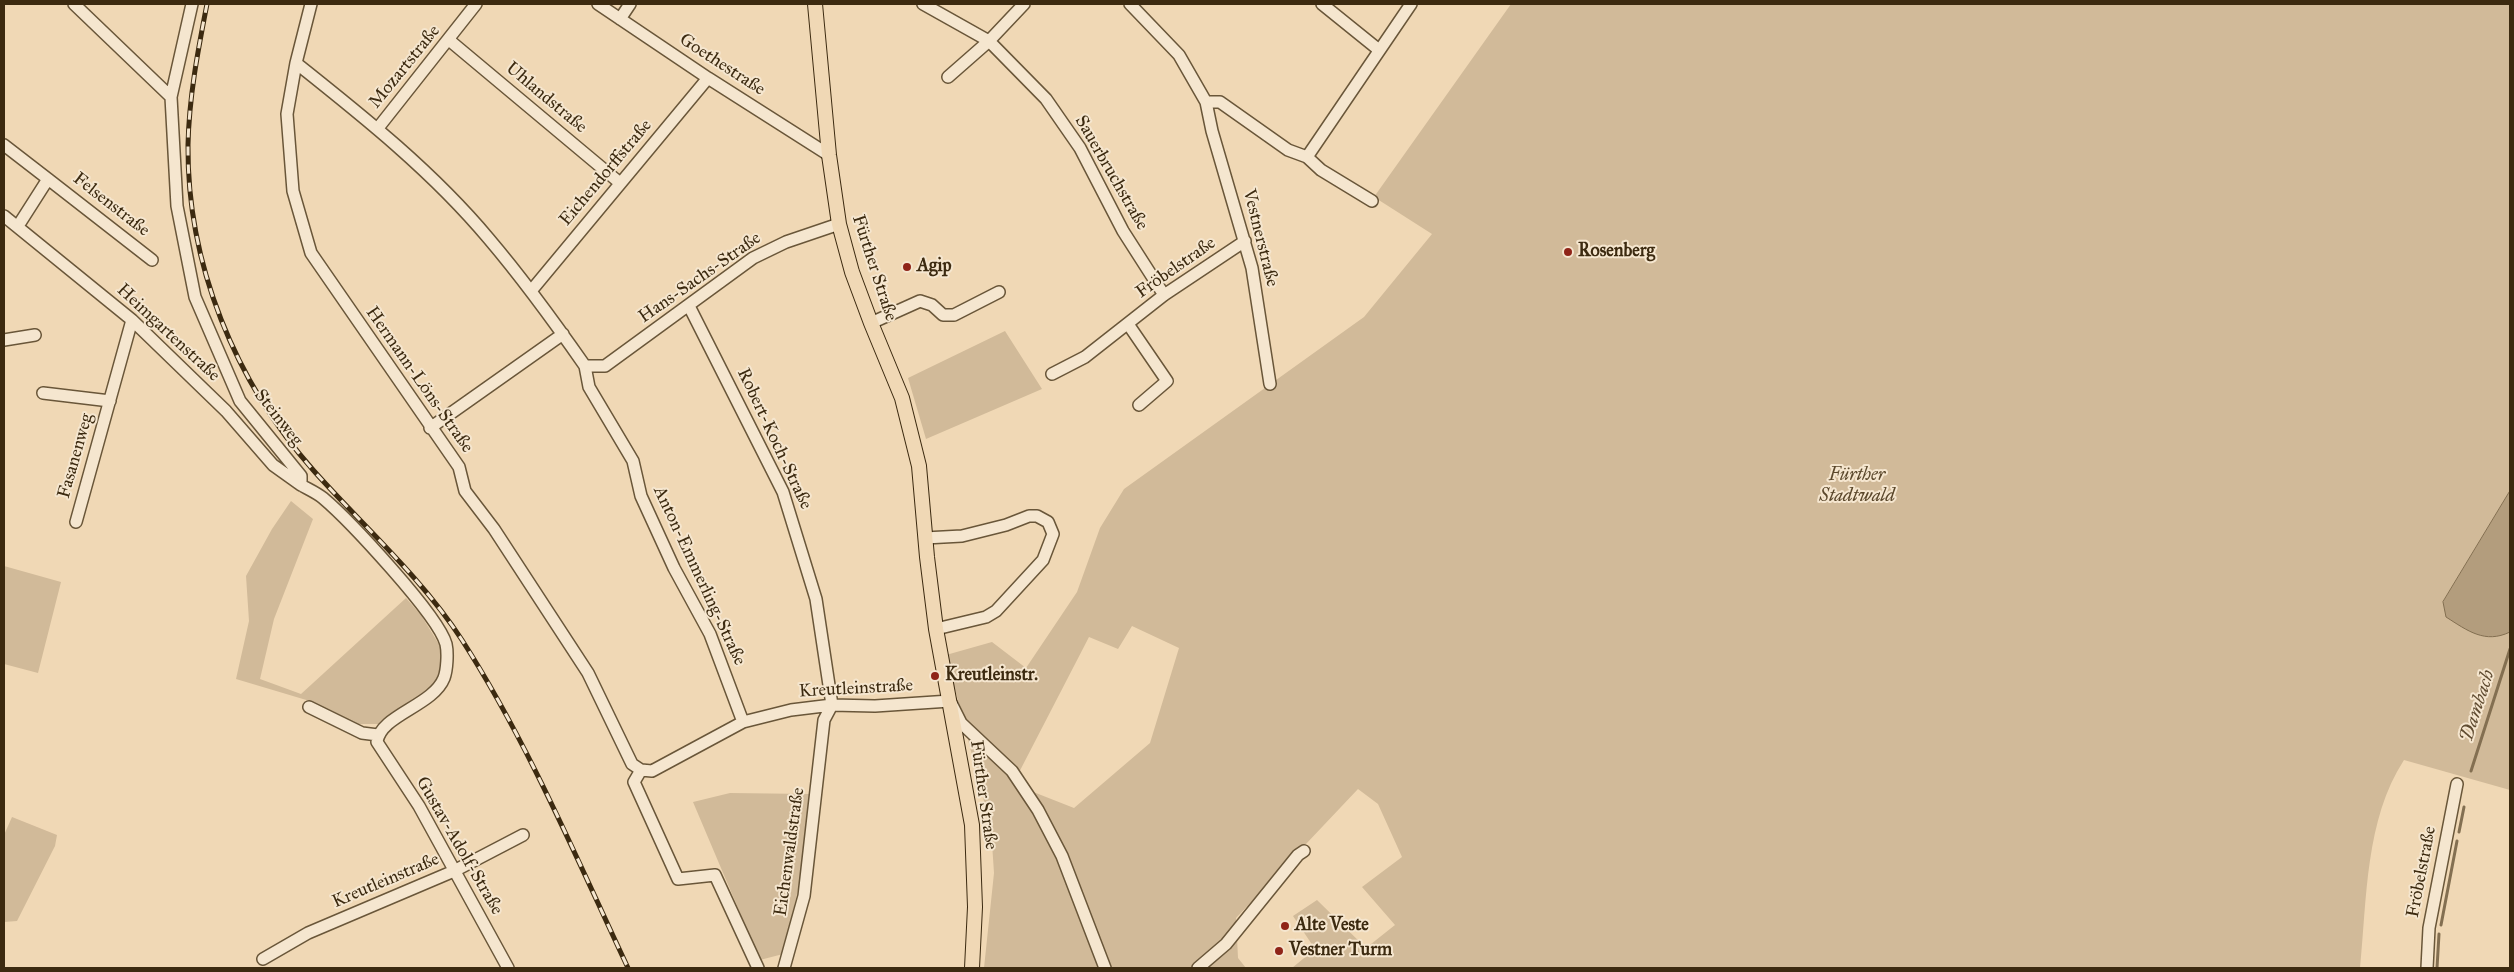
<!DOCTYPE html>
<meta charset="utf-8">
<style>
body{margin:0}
#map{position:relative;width:2514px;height:972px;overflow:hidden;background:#f0d8b5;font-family:"IM FELL Great Primer",serif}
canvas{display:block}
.frame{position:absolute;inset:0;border:5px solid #3c2a10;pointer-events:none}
</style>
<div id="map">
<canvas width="2514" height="972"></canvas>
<div class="frame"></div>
</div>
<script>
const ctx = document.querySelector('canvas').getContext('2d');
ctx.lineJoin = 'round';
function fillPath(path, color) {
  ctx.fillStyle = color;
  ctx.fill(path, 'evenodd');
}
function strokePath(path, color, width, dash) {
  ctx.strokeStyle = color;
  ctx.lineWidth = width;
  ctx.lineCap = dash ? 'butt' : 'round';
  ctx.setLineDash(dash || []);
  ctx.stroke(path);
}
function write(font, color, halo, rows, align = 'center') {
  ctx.font = font + ' "IM FELL Great Primer",serif';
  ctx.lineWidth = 4;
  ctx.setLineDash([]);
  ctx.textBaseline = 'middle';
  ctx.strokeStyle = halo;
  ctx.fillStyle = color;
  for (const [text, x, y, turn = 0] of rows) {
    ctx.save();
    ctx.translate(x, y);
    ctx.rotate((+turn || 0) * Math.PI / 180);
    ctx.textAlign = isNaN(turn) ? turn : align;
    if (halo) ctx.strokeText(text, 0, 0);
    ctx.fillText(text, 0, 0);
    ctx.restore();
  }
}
const green = new Path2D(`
 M1511,4H2510V790L2404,760C2365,820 2367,899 2360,968H1292L1315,949L1293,916L1317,900L1366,948L1395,925L1362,887L1402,857L1378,804L1358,789L1236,918L1238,958L1246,968H984L994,873L991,828L946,655L992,642L1026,668L1077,592L1100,528L1124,489L1364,317L1432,234L1374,197ZM1132,626L1179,648L1150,743L1074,808L1013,784L1089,637L1118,649Z
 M1005,331L1042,389L926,439L908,378Z
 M291,501L313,519L274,619L260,679L301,694L406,598L421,615L440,646V675L429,690L381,724H358L313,702L236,679L249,621L246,576L272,529Z
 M4,566L61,582L38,673L4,664Z
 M730,793L810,794L806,855L783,954L760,960L693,802Z
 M12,817L57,835L55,846L17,921L4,922V835Z`);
const water = new Path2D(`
 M2510,491V632C2485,644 2468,631 2446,617L2443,602Z`);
const stream = new Path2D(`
 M2471,771L2510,649
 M2459,832L2464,807
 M2441,925L2457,841
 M2437,968L2439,934`);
const minor = new Path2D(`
 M74,4L171,97
 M192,4L171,97L177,206L195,297L240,401L301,476V485C308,489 317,493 323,498C349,520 438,615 446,644C448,653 447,670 444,678C433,706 380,715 377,742L419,806L508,968
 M311,4L296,63L287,114L293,191L311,253L459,467L465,491L494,529L588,673L632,764L641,770
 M598,4L708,78L829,155
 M923,4L989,41L1046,99L1080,148L1123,231L1164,295
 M1130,4L1179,55L1206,102L1212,131L1252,268L1270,384
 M1322,4L1379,50
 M620,19L630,4
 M449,40L620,183
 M296,63C364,117 433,172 489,239C523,279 555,323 585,366L589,387L633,461L641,496L674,568L710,634L743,722
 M948,77L989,41L1024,4
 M1206,102H1220L1288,150L1307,157L1321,170L1372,201
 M378,128L476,4
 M4,145L48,179L18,226
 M1307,157L1411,4
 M48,179L152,260
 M4,216L132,320L226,411L273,465L301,485
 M531,291L708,78
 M689,306L783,492L816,599L832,705L824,720L804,896L784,968
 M871,323L920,301L932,305L943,315H954L999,292
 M1128,324L1167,381L1139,405
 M4,340L35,335
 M585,366H605L753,258L786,242L839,224
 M1052,374L1085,357L1164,295L1245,241
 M43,393L110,401
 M430,428L563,334
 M76,522L132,320
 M925,538L962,536L1006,525L1029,516H1037L1048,522L1053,534L1043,560L996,611L986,617L936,629
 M309,707L362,733L378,735
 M263,959L308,933L454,871L523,835
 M758,968L715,875L678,879L634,782L641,770L652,771L743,722L791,710L832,705L875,706L950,701L961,723L1012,771L1038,810L1062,856L1105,968
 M1198,968L1226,944L1298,855L1304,851
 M2427,968L2429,928L2457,784`);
const major = new Path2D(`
 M815,4L829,155L839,224L852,272L871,323L902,398L919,466L927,557L936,629L972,825L975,907L972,968`);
const rail = new Path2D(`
 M207,4C198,50 189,97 188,145C187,264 235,382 314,471C363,526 421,577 462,640C528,743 576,857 628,968`);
const markers = [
 [1568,252,5,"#8f2418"],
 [907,267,5,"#8f2418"],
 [935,676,5,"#8f2418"],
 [1285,926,5,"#8f2418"],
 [1279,951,5,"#8f2418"]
];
const streetNames = [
 ["Goethestraße",722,65,33],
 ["Mozartstraße",405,67,-51],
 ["Uhlandstraße",546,98,40],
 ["Eichendorffstraße",606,173,-50],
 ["Sauerbruchstraße",1111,173,60],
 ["Felsenstraße",111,205,38],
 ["Vestnerstraße",1260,238,76],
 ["Fürther Straße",874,268,72],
 ["Fröbelstraße",1176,268,-35],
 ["Hans-Sachs-Straße",700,278,-35],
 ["Heimgartenstraße",168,333,43],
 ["Hermann-Löns-Straße",419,380,55],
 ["Steinweg",278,418,52],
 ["Robert-Koch-Straße",774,439,65],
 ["Fasanenweg",76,456,-74],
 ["Anton-Emmerling-Straße",699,576,65],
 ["Kreutleinstraße",856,689,-3],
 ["Fürther Straße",983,795,82],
 ["Gustav-Adolf-Straße",459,846,60],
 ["Eichenwaldstraße",790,852,-82],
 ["Fröbelstraße",2422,872,-79],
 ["Kreutleinstraße",386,881,-23]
];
const poiNames = [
 ["Rosenberg",1578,252],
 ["Agip",917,267],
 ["Kreutleinstr.",945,676],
 ["Alte Veste",1295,926],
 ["Vestner Turm",1289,951]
];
const parkNames = [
 ["Fürther",1857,476],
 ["Stadtwald",1857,497]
];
const waterNames = [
 ["Dambach",2478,706,-72]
];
fillPath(green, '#d1ba99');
fillPath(water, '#b39d7d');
strokePath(water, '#836f51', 1);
strokePath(stream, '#836f51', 3);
strokePath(minor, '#695639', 14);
strokePath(major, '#3c2a10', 16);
strokePath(minor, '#f5e6cf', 11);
strokePath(major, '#f0d8b5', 14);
strokePath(rail, '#3c2a10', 5);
strokePath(rail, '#f5e6cf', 3, [9]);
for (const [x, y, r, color] of markers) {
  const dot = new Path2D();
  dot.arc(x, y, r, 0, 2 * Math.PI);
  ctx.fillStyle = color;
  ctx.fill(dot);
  strokePath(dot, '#f5e6cf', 2);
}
write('18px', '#3c2a10', '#f5e6cf', streetNames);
write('bold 18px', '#3c2a10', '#f5e6cf', poiNames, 'left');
write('italic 18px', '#5a472b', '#f5e6cf', parkNames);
write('italic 19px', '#604c31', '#f5e6cf', waterNames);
</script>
